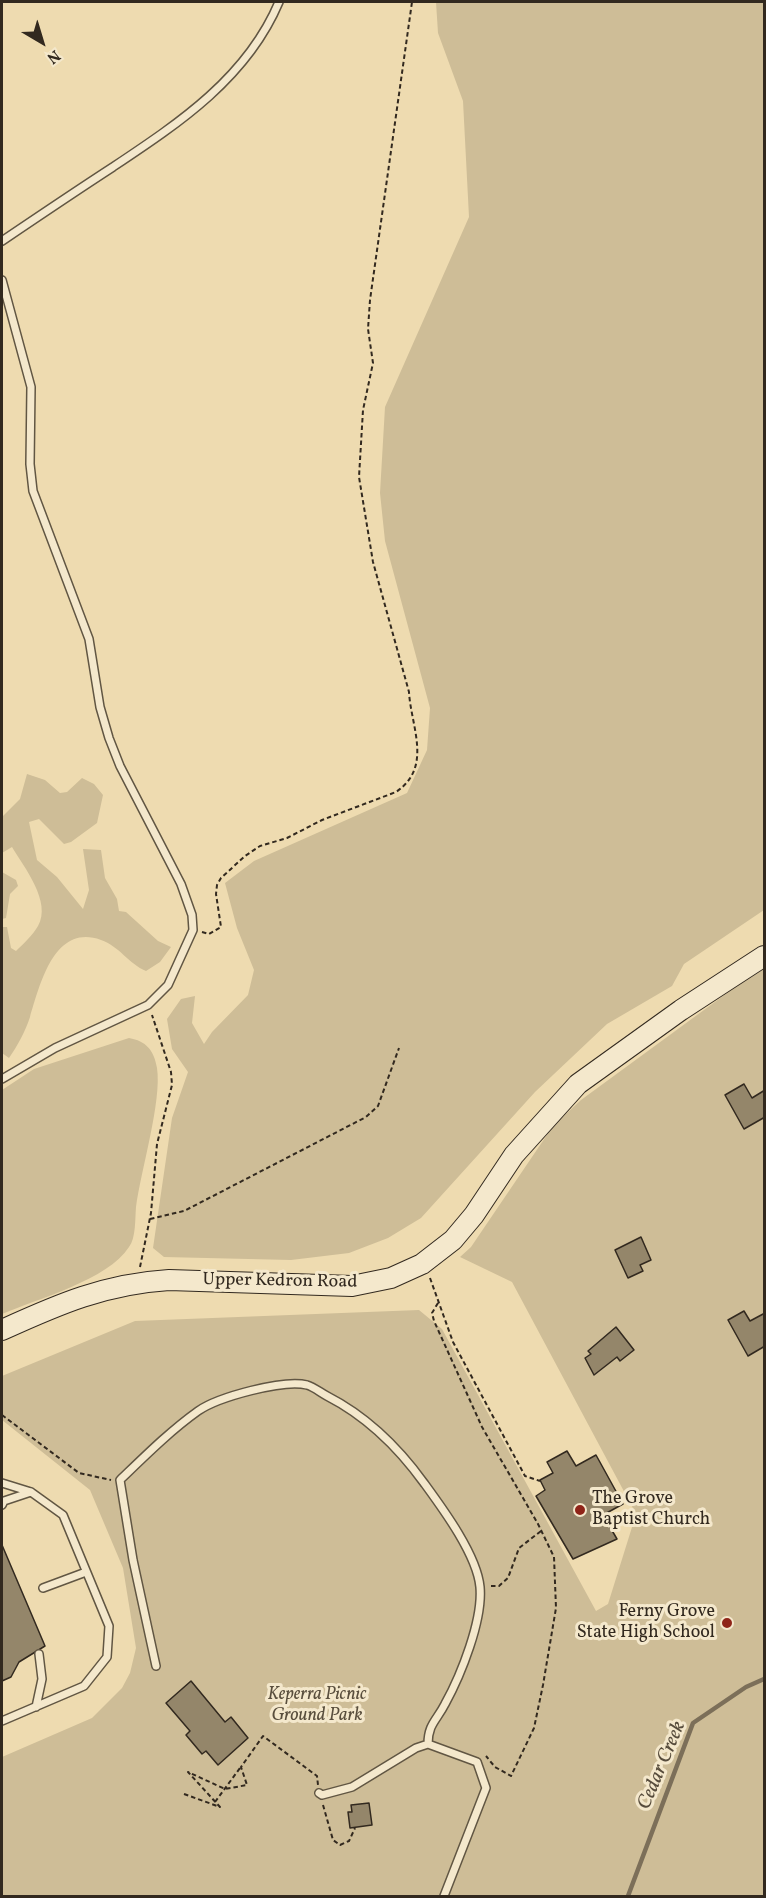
<!DOCTYPE html>
<style>
body{margin:0}
#map{position:relative;width:766px;height:1898px;overflow:hidden;background:#eedbb0;font-family:Vollkorn,serif}
canvas{display:block}
.frame{position:absolute;inset:0;border:3px solid #32291f;pointer-events:none}
.north{position:absolute;left:12px;top:12px;width:60px;height:60px;-webkit-text-stroke:4px #f4e8cc;paint-order:stroke;rotate:142deg;font-size:16px;font-weight:700;line-height:24px;text-align:center;color:#32291f}
.north::after{content:'';display:block;margin:auto;width:21px;height:27px;background:#32291f;clip-path:polygon(50% 0,100% 100%,50% 72%,0 100%)}
</style>
<div id="map">
<canvas width="766" height="1898"></canvas>
<div class="frame"></div>
<div class="north">N</div>
</div>
<script>
const ctx = document.querySelector('canvas').getContext('2d');
ctx.lineJoin = 'round';
function fillPath(path, color) {
  ctx.fillStyle = color;
  ctx.fill(path, 'evenodd');
}
function strokePath(path, color, width, dash) {
  ctx.strokeStyle = color;
  ctx.lineWidth = width;
  ctx.lineCap = dash ? 'butt' : 'round';
  ctx.setLineDash(dash || []);
  ctx.stroke(path);
}
function write(font, color, halo, rows, align = 'center') {
  ctx.font = font + ' Vollkorn,serif';
  ctx.lineWidth = 6;
  ctx.setLineDash([]);
  ctx.textBaseline = 'middle';
  ctx.strokeStyle = halo;
  ctx.fillStyle = color;
  for (const [text, x, y, turn = 0] of rows) {
    ctx.save();
    ctx.translate(x, y);
    ctx.rotate((+turn || 0) * Math.PI / 180);
    ctx.textAlign = isNaN(turn) ? turn : align;
    if (halo) ctx.strokeText(text, 0, 0);
    ctx.fillText(text, 0, 0);
    ctx.restore();
  }
}
const green = new Path2D(`
 M436,2H764V910L684,964L672,986L607,1024L535,1092L421,1218L388,1238L349,1253L291,1260L164,1257L153,1248L172,1118L188,1072L172,1049L167,1019L181,999L195,996L192,1023L204,1044L212,1032L248,995L254,970L237,928L225,883L254,861L407,793L427,750L430,708L385,541L380,493L385,407L469,217L463,101L438,33Z
 M27,774L45,780L60,793L67,792L82,778L94,784L103,795L97,823L71,842L64,844L39,819L29,822L37,860L57,877L83,909L89,890L83,849L101,850L105,878L117,899L119,911L126,912L158,941L171,947L160,962L146,971C129,964 119,946 101,940C54,923 40,985 30,1017C26,1030 17,1047 9,1058L2,1053V927H7L11,948L16,951C23,944 33,935 38,926C52,902 24,867 12,847L2,853V861V817L20,799Z
 M2,872L16,880L18,886L10,894L6,918L2,919Z
 M764,966V1896H2V1757L92,1718L122,1688L130,1673L136,1648L123,1568L90,1490L2,1420V1376L135,1321L419,1310L442,1329L596,1611L608,1604L633,1524L635,1512L512,1282L460,1257L471,1247L553,1126L581,1100Z
 M129,1038C146,1041 154,1050 157,1068C162,1101 141,1170 136,1207C135,1219 136,1238 129,1247C108,1280 37,1299 2,1314V1090L34,1069Z`);
const stream = new Path2D(`
 M628,1896L693,1723L746,1687L764,1679`);
const building = new Path2D(`
 M744,1084L752,1098L765,1090V1117L744,1129L725,1095Z
 M641,1237L651,1260L640,1265L643,1271L628,1278L615,1250Z
 M744,1311L750,1321L765,1313V1346L748,1356L728,1320Z
 M616,1327L634,1350L620,1361L617,1357L594,1375L585,1358L591,1354L588,1351Z
 M567,1451L576,1466L596,1455L623,1504L603,1515L617,1539L573,1559L536,1496L545,1490L540,1480L553,1473L547,1462Z
 M2,1545L45,1646L19,1662L11,1677L2,1681Z
 M191,1681L225,1722L231,1717L248,1738L218,1765L206,1751L202,1754L186,1735L190,1731L166,1703Z
 M369,1803L372,1825L350,1828L348,1812H352L351,1805Z`);
const path = new Path2D(`
 M202,932L209,934L221,927L216,894L217,885L221,878L245,856L260,846L287,838L322,820L396,792C433,767 411,727 409,692L373,562L359,477L363,410L373,363L368,329L370,300L412,2
 M150,1219L184,1211L366,1117L378,1106L399,1048
 M140,1267L151,1213L157,1144L172,1085L171,1072L152,1015
 M430,1278L453,1342L525,1476L540,1481
 M438,1303L432,1313L434,1321L482,1427L538,1524L554,1557L556,1608L543,1685L534,1728L511,1776L495,1767L486,1756
 M2,1415L79,1473L111,1480
 M491,1586H499L508,1578L519,1548L541,1531
 M184,1794L220,1807L188,1772L225,1789L247,1785L241,1767L263,1736L317,1776L318,1785
 M215,1802L240,1768
 M323,1805L333,1840L340,1845L349,1841L355,1828`);
const lane = new Path2D(`
 M2,241C39,216 76,191 113,167C179,123 247,78 279,2
 M2,280L31,387L30,464L33,491L89,639L100,707L109,738L120,766L181,884L192,915L193,930L168,985L148,1005L55,1048L2,1079
 M2,1483L31,1492L63,1515L109,1626L107,1657L84,1686L2,1721
 M2,1505L4,1501L31,1492
 M43,1588L86,1572
 M156,1666L133,1560L120,1480C145,1456 170,1431 198,1411C218,1397 284,1379 307,1385C314,1387 321,1393 327,1396C368,1417 398,1447 424,1483C443,1509 477,1555 480,1587C483,1620 461,1675 445,1704C437,1720 428,1724 428,1744
 M36,1707L42,1679L39,1654
 M319,1793L322,1795L352,1787L416,1748L428,1744L477,1762L486,1788L444,1896`);
const secondary = new Path2D(`
 M2,1330C59,1304 105,1284 169,1280L352,1286L391,1278L422,1264L453,1240L474,1215L514,1155L578,1084L681,1010L764,956`);
const markers = [
 [580,1510,6,"#8f2418"],
 [727,1623,6,"#8f2418"]
];
const streetNames = [
 ["Upper Kedron Road",280,1282,1]
];
const poiNames = [
 ["The Grove",592,1500],
 ["Baptist Church",592,1521],
 ["Ferny Grove",715,1613,"right"],
 ["State High School",715,1634,"right"]
];
const parkNames = [
 ["Keperra Picnic",317,1696],
 ["Ground Park",317,1717]
];
const waterNames = [
 ["Cedar Creek",663,1766,-67]
];
fillPath(green, '#cebd97');
strokePath(stream, '#7c6f59', 4.5);
fillPath(building, '#94866a');
strokePath(building, '#32291f', 1.5);
strokePath(lane, '#615643', 10);
strokePath(secondary, '#32291f', 22);
strokePath(path, '#32291f', 2, [4.5, 3]);
strokePath(lane, '#f4e8cc', 7);
strokePath(secondary, '#f4e8cc', 20);
for (const [x, y, r, color] of markers) {
  const dot = new Path2D();
  dot.arc(x, y, r, 0, 2 * Math.PI);
  ctx.fillStyle = color;
  ctx.fill(dot);
  strokePath(dot, '#f4e8cc', 2);
}
write('18px', '#32291f', '#f4e8cc', streetNames);
write('18px', '#32291f', '#f4e8cc', poiNames, 'left');
write('italic 18px', '#594e3d', '#f4e8cc', parkNames);
write('italic 20px', '#574c3c', '#f4e8cc', waterNames);
</script>
